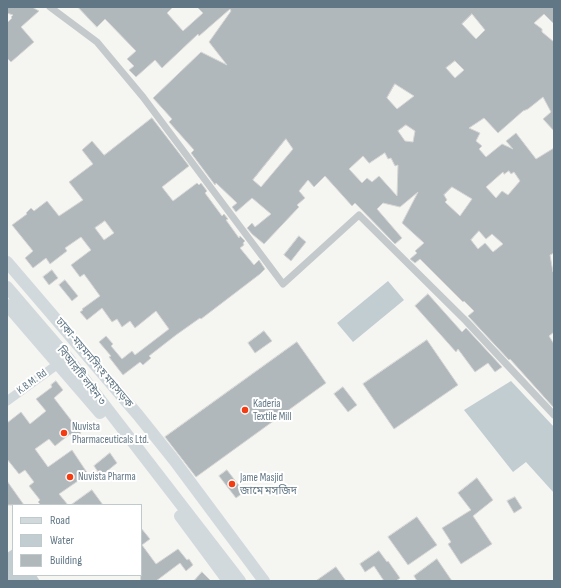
<!DOCTYPE html>
<meta charset="utf-8">
<style>
body{margin:0}
#map{position:relative;width:561px;height:588px;overflow:hidden;background:#f5f5f1;font-family:"Sofia Sans Condensed",sans-serif}
canvas{display:block}
.frame{position:absolute;inset:0;border:8px solid #617785;pointer-events:none}
.legend{position:absolute;left:12px;top:504px;width:130px;height:72px;box-sizing:border-box;background:#fff;border:1px solid #c0c9ce;margin:0;padding:5px 7px;list-style:none;font-size:12px;color:#617785}
.legend li{display:flex;align-items:center;gap:8px;height:20px}
.legend b{width:20px;border:1px solid #c0c9ce}
</style>
<div id="map">
<canvas width="561" height="588"></canvas>
<div class="frame"></div>
<ul class="legend">
<li><b style="height:5px;background:#d2d9dd"></b>Road</li>
<li><b style="height:11px;background:#c2cdd2"></b>Water</li>
<li><b style="height:11px;background:#b0b8bc"></b>Building</li>
</ul>
</div>
<script>
const ctx = document.querySelector('canvas').getContext('2d');
ctx.lineJoin = 'round';
function fillPath(path, color) {
  ctx.fillStyle = color;
  ctx.fill(path, 'evenodd');
}
function strokePath(path, color, width, dash) {
  ctx.strokeStyle = color;
  ctx.lineWidth = width;
  ctx.lineCap = dash ? 'butt' : 'round';
  ctx.setLineDash(dash || []);
  ctx.stroke(path);
}
function write(font, color, halo, rows, align = 'center') {
  ctx.font = font + ' "Sofia Sans Condensed","Noto Sans Bengali",sans-serif';
  ctx.lineWidth = 4;
  ctx.setLineDash([]);
  ctx.textBaseline = 'middle';
  ctx.strokeStyle = halo;
  ctx.fillStyle = color;
  for (const [text, x, y, turn = 0] of rows) {
    ctx.save();
    ctx.translate(x, y);
    ctx.rotate((+turn || 0) * Math.PI / 180);
    ctx.textAlign = isNaN(turn) ? turn : align;
    if (halo) ctx.strokeText(text, 0, 0);
    ctx.fillText(text, 0, 0);
    ctx.restore();
  }
}
const water = new Path2D(`
 M388,281L404,300L353,342L337,323Z
 M511,381L554,427V493L526,462L513,472L464,410Z
 M13,549V575H36L40,581H7V553Z`);
const building = new Path2D(`
 M7,7H32L39,11L21,27L34,42L11,62L7,58V23L12,18L11,17L13,15L7,13Z
 M78,7H173L167,13L183,31L203,13L197,7H554V24L544,14L534,23L542,29V32L554,42V131L543,119L551,112L543,97L528,109L523,111L498,133L484,118L469,128L480,133L476,141L482,146L479,149L486,157L502,144L513,149L506,141L516,133L536,159L554,148V253L550,255L553,272H554V332L549,336L554,344V408L510,359L509,360L468,316L474,311L464,301L463,302L420,259L415,263L410,259L417,253L415,251L424,243L402,223L418,192L400,207L383,203L377,209L402,238L395,244L355,203L352,206L325,176L314,187L308,180L299,191L305,198L297,205L299,207L264,244L252,234L247,228L252,223L255,227L271,214L252,198L236,212L232,207L237,203L216,183L215,185L191,153L194,150L169,122L172,119L153,98L201,52L227,65L209,42L231,11L230,9L199,36L198,34L162,68L155,60L136,77L129,70L134,66L127,59L136,51L105,19L97,27ZM472,14L485,30L476,39L462,24ZM455,61L464,70L455,78L446,68ZM395,84L414,96L397,109L387,98ZM406,125L415,131L413,142L405,141L398,131ZM286,139L293,149L261,187L253,180ZM385,153L388,159L391,158L395,166L398,165L397,196L379,176L372,182L367,178L362,183L349,169L363,156L369,163ZM509,171L511,174L514,172L520,181L508,195L502,191L496,198L486,187L503,172L504,174ZM452,187L472,199L460,216L445,202L447,200L444,195ZM479,231L486,239L492,234L503,244L493,252L485,243L478,249L471,240Z
 M152,118L189,166L162,187L173,201L197,183L199,185L201,183L207,191L205,193L222,216L224,214L228,219L226,220L239,238L240,236L245,241L243,243L244,245L240,248L254,265L259,260L265,269L260,274L201,319L200,318L176,335L149,356L151,358L143,365L140,362L123,375L109,357L111,356L99,342L106,336L113,344L111,346L122,359L132,351L135,355L169,329L156,311L135,328L130,321L122,327L117,319L112,322L102,308L87,320L80,312L83,310L82,309L100,296L84,274L80,277L71,265L91,250L81,237L65,248L67,251L50,264L46,258L33,268L25,258L33,251L12,225L27,214L26,213L31,208L34,211L47,201L59,216L83,200L69,182L93,164L82,150L92,141L104,155ZM105,221L114,233L104,240L95,228Z
 M299,236L306,242L291,261L284,255Z
 M52,270L58,278L49,285L43,277Z
 M65,280L78,296L72,301L59,285Z
 M428,294L462,332L466,328L502,367L495,372L488,363L475,372L458,349L456,352L415,306Z
 M264,331L272,341L255,353L248,343Z
 M427,340L458,385L394,429L363,384Z
 M297,342L326,383L196,477L165,437Z
 M56,381L63,390L54,398L81,433L73,439L70,434L55,446L49,439L35,449L48,467L72,450L88,474L59,494L68,505H41L38,502L40,500L29,486L34,482L25,470L19,474L7,459V423L21,412L30,424L46,411L36,399L52,387L51,385Z
 M343,387L357,405L348,412L334,394Z
 M110,453L117,463L101,476L94,466Z
 M227,470L244,492L236,498L219,476Z
 M477,478L493,500L473,516L492,544L461,564L448,544L451,542L442,528L471,510L458,493Z
 M7,481L24,505H7Z
 M92,490L103,505H71Z
 M515,497L522,508L514,513L507,501Z
 M417,517L437,545L408,565L388,537Z
 M141,528L150,539L142,545L156,564L178,549L187,560L189,559L193,565L186,571L180,563L156,581H141Z
 M379,551L387,562L388,561L400,578L396,581H384L374,566L365,572L360,564Z
 M437,559L452,581H417L414,576Z
 M336,567L346,581H316Z
 M202,572L211,581H194Z`);
const street = new Path2D(`
 M50,7L97,42L143,97L283,284L359,215L466,321L554,415`);
const secondary = new Path2D(`
 M7,401L58,364`);
const highway = new Path2D(`
 M7,262L138,415L174,460L264,581
 M7,287L68,358L240,581
 M7,305L100,413
 M180,516L228,581`);
const markers = [
 [245,410,4,"#f43c12"],
 [64,433,4,"#f43c12"],
 [70,477,4,"#f43c12"],
 [232,484,4,"#f43c12"]
];
const streetNames = [
 ["ঢাকা-ময়মনসিংহ মহাসড়ক",94,363,50],
 ["বিআরটি লাইন ৩",81,376,52],
 ["K.B.M. Rd",32,382,-36]
];
const poiNames = [
 ["Kaderia",253,404],
 ["Textile Mill",253,417],
 ["Nuvista",72,427],
 ["Pharmaceuticals Ltd.",72,440],
 ["Nuvista Pharma",78,477],
 ["Jame Masjid",240,478],
 ["জামে মসজিদ",240,491]
];
fillPath(water, '#c2cdd2');
fillPath(building, '#b0b8bc');
strokePath(building, '#d6d6d4', 1);
strokePath(street, '#c4c9cb', 7);
strokePath(secondary, '#d2d9dd', 9);
strokePath(highway, '#d2d9dd', 12);
for (const [x, y, r, color] of markers) {
  const dot = new Path2D();
  dot.arc(x, y, r, 0, 2 * Math.PI);
  ctx.fillStyle = color;
  ctx.fill(dot);
  strokePath(dot, '#fff', 1.5);
}
write('11px', '#617785', '#fff', streetNames);
write('11px', '#617785', '#fff', poiNames, 'left');
</script>
